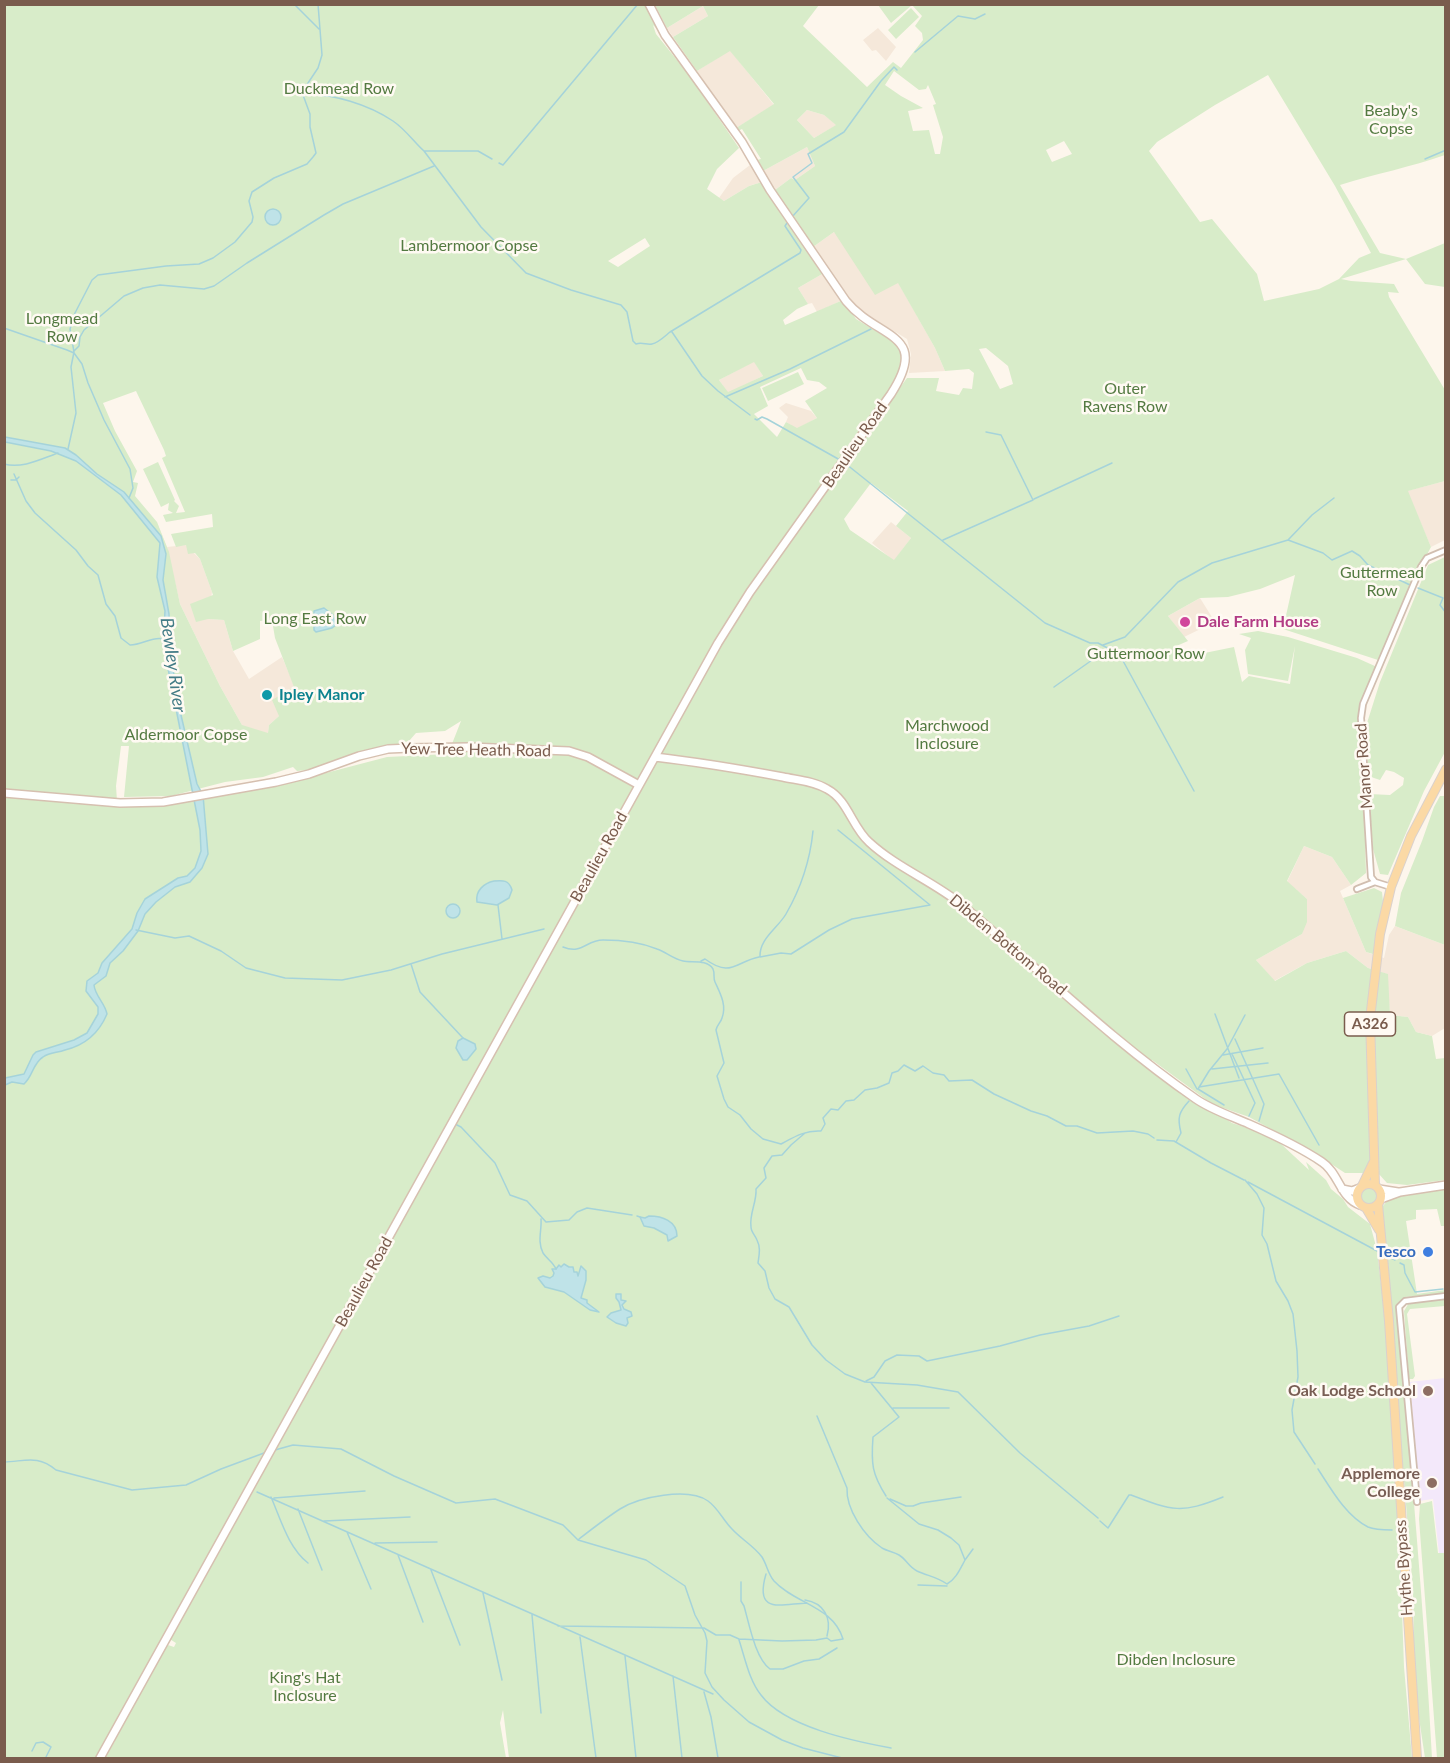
<!DOCTYPE html>
<style>
body{margin:0}
#map{position:relative;width:1450px;height:1763px;overflow:hidden;background:#fdf6ec;font-family:Lato,sans-serif}
canvas{display:block}
.frame{position:absolute;inset:0;border:6px solid #7a5c4d;pointer-events:none}
</style>
<div id="map">
<canvas width="1450" height="1763"></canvas>
<div class="frame"></div>
</div>
<script>
const ctx = document.querySelector('canvas').getContext('2d');
ctx.lineJoin = 'round';
function fillPath(path, color) {
  ctx.fillStyle = color;
  ctx.fill(path, 'evenodd');
}
function strokePath(path, color, width, dash) {
  ctx.strokeStyle = color;
  ctx.lineWidth = width;
  ctx.lineCap = dash ? 'butt' : 'round';
  ctx.setLineDash(dash || []);
  ctx.stroke(path);
}
function write(font, color, halo, rows, align = 'center') {
  ctx.font = font + ' Lato,sans-serif';
  ctx.lineWidth = 5;
  ctx.setLineDash([]);
  ctx.textBaseline = 'middle';
  ctx.strokeStyle = halo;
  ctx.fillStyle = color;
  for (const [text, x, y, turn = 0] of rows) {
    ctx.save();
    ctx.translate(x, y);
    ctx.rotate((+turn || 0) * Math.PI / 180);
    ctx.textAlign = isNaN(turn) ? turn : align;
    if (halo) ctx.strokeText(text, 0, 0);
    ctx.fillText(text, 0, 0);
    ctx.restore();
  }
}
const residential = new Path2D(`
 M703,6L708,16L673,37L667,28Z
 M878,28L896,47L886,61L876,50L872,51L863,40Z
 M730,50L774,105L736,128L697,71Z
 M807,110L824,115L837,125L814,138L797,120Z
 M807,147L815,166L795,180L791,178L775,190L763,171Z
 M750,165L762,182L749,186L724,201L719,198L733,178Z
 M834,232L898,282L935,348L945,371L909,373L911,354L907,339L859,310L844,293L813,247Z
 M824,273L843,300L817,312L812,303L808,304L798,288Z
 M754,361L763,376L728,393L719,380Z
 M786,403L811,411L817,418L797,429L786,422L788,417L779,408Z
 M1445,481V540L1431,547L1407,491Z
 M891,522L911,538L894,561L872,543Z
 M186,545L200,559L212,592L208,619L224,620L233,651L249,679L282,657L295,687L279,716L269,725L268,733L250,753L242,725L220,686L180,604L167,547Z
 M1200,598L1215,622L1184,637L1168,616Z
 M1304,846L1332,857L1351,885L1340,891L1366,952L1384,958L1389,935L1395,926L1445,945V1028L1432,1036L1416,1032L1408,1017L1390,1015L1387,974L1368,968L1346,951L1307,963L1274,981L1256,960L1302,934L1307,899L1287,882Z`);
const education = new Path2D(`
 M1445,1378V1561L1440,1562L1433,1499L1419,1501L1410,1382Z`);
const green = new Path2D(`
 M5,5H647L661,33L653,25L656,34L689,75L739,148L717,169L707,189L724,201L749,186L762,182L787,223L824,273L798,288L808,304L797,309L783,320L785,325L843,300L856,319L894,342L903,355C899,385 873,412 856,436L858,440L819,493L809,501L814,507L907,378H939L936,391L959,395L963,388L972,389L974,373L969,369L945,371L935,348L898,283L875,295L834,232L813,247L775,190L791,178L795,180L815,166L807,147L763,171L757,160L761,159L742,129L738,131L736,128L774,104L730,51L697,71L673,37L708,16L703,6L667,28L655,5H819L803,26L867,87L893,62L901,68L923,40L922,33L915,26L922,16L912,5L891,23L878,5H1445V155C1411,167 1375,174 1340,185L1380,253L1406,259L1445,243V287L1425,284L1406,259L1341,279L1351,281L1394,284L1399,293L1388,292L1389,297L1445,390V481L1408,491L1431,547L1415,577L1378,660L1283,629L1295,575L1260,589L1228,597L1200,598L1168,616L1188,641L1174,647L1175,659L1234,647L1242,682L1249,676L1290,684L1295,646L1288,681L1248,674L1245,650L1251,638L1239,634L1258,631L1288,637L1357,658L1377,667L1359,704L1362,740L1366,873L1351,885L1332,857L1304,846L1287,881L1307,899V922L1302,934L1256,960L1275,981L1307,963L1346,951L1368,968L1388,974L1390,1015L1408,1017L1416,1032L1432,1036L1436,1059L1445,1058V1180L1407,1185L1387,1183L1378,1173H1345L1313,1152L1249,1117L1212,1104L1152,1060L1149,1064L1182,1095L1189,1096L1232,1123L1256,1131L1279,1142L1309,1170L1306,1162L1326,1180L1331,1189L1343,1199L1348,1207L1370,1224L1377,1250L1389,1353L1401,1582L1404,1667L1412,1758H509L503,1710L500,1723L506,1758H105L115,1741L112,1740L165,1644L174,1647L176,1643L168,1638L584,888L576,892L565,918L538,960L533,971L97,1758H5V796L59,802L154,807L299,780L387,757L448,754L461,721L445,731L416,733L409,741L335,760L308,770L297,771L293,767L263,777L225,782L171,796L124,797L129,746H121L116,786L117,801L5,789ZM894,71L919,90L926,89L928,85L936,104L933,105L943,137L940,154H935L929,130L913,131L908,111L923,108L901,96L885,85ZM1268,75L1335,186L1371,253L1359,258L1339,279L1319,289L1264,301L1257,274L1212,219L1200,222L1149,151L1157,142L1215,105ZM807,110L824,115L836,125L814,138L797,120ZM1064,141L1072,154L1052,162L1046,150ZM645,238L650,246L618,267L608,261ZM986,348L1008,366L1013,384L1000,389L979,349ZM754,362L763,376L728,392L719,380ZM801,368L807,380L819,382L827,388L805,401L817,418L797,428L786,422L777,437L754,414L768,406L760,387ZM136,391L164,450L166,456L162,458L185,512L176,513L179,506L174,501L175,500L158,462L143,469L161,507L169,503L168,510L173,513L163,515L166,522L212,514L213,527L171,534L176,547L186,545L188,554L195,553L200,559L212,592L213,595L190,604L196,622L208,619L224,620L233,651L260,639V621L272,620L275,638L294,687L272,700L279,716L269,725L268,733L242,725L220,686L180,604L169,552L157,522L135,496L138,483L133,482L137,471L115,431L103,403ZM871,483L908,511L896,526L911,538L894,560L850,530L844,519Z
 M911,8L919,17L896,39L888,30Z
 M798,372L804,384L768,401L762,388Z
 M1445,557V752L1424,791L1388,875L1380,874L1373,849L1369,794L1390,795L1403,785L1404,778L1394,772L1386,770L1380,780L1368,776L1367,723L1380,682L1428,565Z
 M1440,796H1446L1445,945L1395,926L1401,893L1422,841L1434,807Z
 M1374,888L1382,892L1383,901L1373,954L1366,952L1343,898Z
 M1361 1196a9 9 0 1 1 18 0a9 9 0 1 1-18 0Z
 M1445,1188V1226H1441L1437,1209L1416,1210V1219L1406,1221L1417,1294L1445,1290V1294L1405,1297L1399,1303L1398,1310C1410,1459 1424,1609 1432,1758H1425L1419,1718L1414,1652L1413,1591L1392,1331L1391,1301L1387,1251L1382,1218V1207L1389,1199L1400,1195Z
 M1445,1297V1306L1410,1309L1407,1314L1415,1376L1413,1379H1409L1404,1311L1410,1301Z
 M1432,1501L1438,1553H1445V1758H1437L1419,1519L1420,1504Z`);
const water = new Path2D(`
 M265 217a8 8 0 1 1 16 0a8 8 0 1 1-16 0Z
 M5,437L65,448L76,455L97,474L124,492L161,536L166,554L163,580L169,614L170,648L178,702L197,784L203,795L208,854L202,868L190,882L175,887L156,902L145,914L138,931L123,951L110,963L106,976L94,985C95,996 105,1003 107,1014C99,1033 86,1045 65,1050C57,1053 50,1052 43,1057C33,1063 33,1076 24,1084L12,1082L5,1085V1078L24,1074L33,1055L36,1052L74,1040L87,1033L98,1014V1007L86,991L87,981L98,973L102,963L132,929L137,913L145,899L178,878L187,876L195,868L201,851L200,830L163,643L165,611L157,577L160,543L121,495L76,461L51,451L5,442Z
 M324,608L333,615L336,625L332,628L316,632L314,630V611Z
 M494,881C503,880 509,880 512,890L509,898L497,905L477,902C475,891 484,883 494,881Z
 M446 911a7 7 0 1 1 14 0a7 7 0 1 1-14 0Z
 M463,1038L475,1044L476,1049L467,1060H463L456,1048L458,1041Z
 M649,1216C662,1216 677,1221 677,1236L668,1241L667,1235L654,1228L644,1226L640,1217L645,1218Z
 M564,1264L569,1267H573L574,1272H577L578,1276L581,1266L586,1271V1280L581,1298L587,1300V1303L599,1312L590,1310L564,1292L545,1287L538,1278L543,1276L550,1278L553,1276L554,1273L552,1269H556L559,1265L561,1267Z
 M616,1294H621V1300L626,1301L622,1305L624,1309L631,1312L632,1316L627,1318L628,1323L626,1326L616,1323L607,1317L611,1313L621,1310L619,1302L616,1298Z`);
const stream = new Path2D(`
 M294,4L319,29
 M915,52L958,16L975,19L985,14
 M303,95C333,93 369,105 393,121C405,129 414,142 424,151H478L492,159
 M424,151L481,227L526,273L571,290L621,305L627,312L633,341L636,344C642,342 647,345 652,344C658,343 665,336 670,332L800,253L801,250L785,226L787,223
 M1425,159L1446,150
 M499,163L503,165L638,4
 M792,217L809,198L793,177L812,163L808,154L844,132L881,81L894,67L897,70
 M4,328L67,350L74,353L82,364L88,383L104,420L130,469L133,488L129,498
 M672,332L702,376L718,391L750,415
 M74,351L79,346L80,337L84,330L124,296L143,288L160,285L204,289L214,286L247,263L324,215L343,204L434,166
 M725,397L790,369L871,329
 M755,419L757,420L762,417L767,419L840,460
 M68,449L76,413L71,367L74,352L70,329L75,313L92,280L98,275L166,266L199,264L213,258L235,242L252,222L253,217L249,201L252,192L274,178L307,164L313,157L316,153L310,127V114L303,95L308,83L318,68L322,55L318,4
 M4,464C22,469 41,459 58,453
 M846,464L1045,623L1090,643H1098L1119,654
 M14,474L26,501L35,513L76,550L88,566L98,575L106,604L115,616L121,638L130,645C142,645 153,636 163,639
 M11,480H16L19,477
 M1034,499L1112,463
 M943,540L1033,500L1001,435L986,432
 M1288,540L1312,515L1334,498
 M1418,588L1443,598L1440,605L1446,613
 M292,625L313,624
 M1103,645L1125,637L1178,582L1212,563L1288,540L1323,553L1332,560L1352,551L1360,556L1368,565L1410,585
 M1122,659L1194,791
 M1054,687L1109,648
 M813,831C810,861 801,888 786,914C777,929 759,939 760,957L781,953L791,954L829,930L852,919L930,905L838,830
 M498,905L502,939
 M136,930L175,938L189,936L221,951L246,968L285,978L342,980L391,970L442,954L544,929
 M563,947C582,955 586,940 603,940C621,940 640,942 657,949C666,952 673,959 683,961C692,963 707,959 713,969C715,973 713,978 715,982C720,993 727,1005 722,1018C721,1022 717,1025 716,1030L724,1063L717,1076L724,1099L728,1107L740,1115L751,1129L763,1139L781,1144C794,1137 805,1130 821,1131L825,1124L823,1118L831,1109L838,1110L846,1101L854,1100L865,1090L877,1088L889,1083L892,1073L898,1071L904,1065L915,1071L923,1066L933,1073L944,1075L949,1081L972,1080L994,1094L1031,1111L1047,1116L1066,1126H1077L1097,1133L1133,1131L1148,1134L1154,1138
 M701,961L705,959C731,978 735,962 759,957
 M411,964L420,992L463,1038
 M1215,1014L1239,1078
 M1235,1039L1264,1104L1259,1121
 M1232,1054L1255,1103L1249,1116
 M1223,1055L1263,1048
 M1186,1069L1197,1089
 M1212,1069L1268,1063
 M1199,1087L1279,1074L1319,1145
 M1224,1105L1198,1089L1209,1071L1227,1049L1245,1015
 M455,1124L461,1127L495,1163L510,1195L527,1201L546,1222L569,1220L577,1212L587,1208L632,1215
 M805,1133L791,1145L782,1155L772,1156L764,1168L766,1178L756,1189C757,1202 749,1214 751,1227C751,1232 755,1235 757,1240C761,1248 759,1255 758,1263L765,1271L769,1288L775,1299L789,1307L812,1345L826,1360L845,1374L865,1382L917,1385L958,1392L1020,1453L1098,1518
 M1157,1140L1174,1141L1211,1163L1244,1180
 M1176,1142L1181,1133C1177,1117 1179,1112 1189,1101
 M1245,1180L1257,1194L1264,1208L1262,1235L1267,1244L1276,1281L1288,1301L1293,1314L1297,1351L1298,1377L1292,1410L1294,1432L1315,1464
 M1248,1182L1379,1252
 M637,1216L640,1217
 M541,1219C542,1230 537,1241 543,1253C547,1259 553,1262 556,1269
 M1387,1256L1395,1260
 M1400,1263L1404,1265L1405,1273L1415,1292L1443,1289
 M866,1381L874,1377L885,1361L897,1355L919,1356L927,1361L1000,1346L1040,1335L1089,1326L1119,1316
 M871,1383L899,1417L873,1437C871,1464 872,1474 886,1496
 M893,1408H949
 M817,1416L847,1488C846,1509 864,1536 882,1548C887,1551 894,1552 899,1555C906,1559 909,1567 917,1571C928,1576 937,1577 947,1584C956,1579 960,1569 965,1560L959,1545L951,1538L938,1530L919,1524L887,1498
 M275,1450L293,1445L341,1449L394,1476L456,1503L495,1499L563,1525L578,1540L646,1560L685,1586L695,1615L705,1633L707,1641L705,1673L712,1687L724,1700L749,1722L782,1740L803,1748L842,1758
 M4,1462C27,1461 38,1455 56,1470L132,1490L186,1485L221,1469L264,1453
 M1318,1469C1331,1489 1346,1516 1368,1527C1375,1530 1384,1530 1392,1530
 M257,1492L713,1694
 M271,1497C281,1520 288,1547 308,1563
 M274,1498L365,1491
 M890,1499L906,1506H913L921,1503L961,1497
 M298,1509L322,1570
 M324,1521L410,1517
 M1100,1521L1108,1528L1129,1495H1131C1173,1511 1181,1514 1223,1497
 M347,1532L371,1589
 M375,1543L437,1542
 M398,1555L423,1622
 M965,1560L973,1549
 M431,1570L460,1645
 M766,1574C754,1615 781,1604 807,1603
 M741,1582V1601L744,1606C749,1623 755,1658 770,1669H783L804,1661L819,1659L837,1648
 M918,1585L947,1586
 M483,1593L502,1680
 M805,1600C824,1603 832,1618 827,1636
 M532,1615L541,1713
 M558,1626L704,1628L716,1635H730L739,1639L782,1641L816,1640L827,1638L831,1641L843,1639C833,1606 795,1604 774,1581C768,1574 767,1565 762,1557C754,1546 741,1539 732,1529C723,1520 718,1508 708,1501C688,1487 639,1497 620,1509C606,1518 592,1529 579,1539
 M580,1637L596,1758
 M739,1640C745,1658 749,1680 761,1695C785,1727 853,1741 891,1748
 M625,1656L636,1758
 M673,1676L682,1758
 M704,1692L711,1717L718,1758
 M32,1751L36,1743L43,1742L51,1747L46,1757`);
const street = new Path2D(`
 M1391,887L1375,882L1371,877L1361,718L1363,704L1421,567L1427,558L1446,550
 M1357,889L1375,882
 M1417,1502L1399,1307L1405,1301L1446,1296`);
const secondary = new Path2D(`
 M655,757C698,762 740,769 783,777C797,780 814,781 827,789C848,800 852,827 869,842C896,867 932,881 961,904C1039,969 1112,1041 1196,1099C1212,1110 1231,1116 1249,1124C1274,1135 1300,1147 1322,1162C1339,1173 1340,1198 1360,1205
 M4,793L120,803L163,802L276,782L309,774L359,756L388,749L410,748L469,747L569,751L588,757L639,785
 M1342,1189L1352,1191L1360,1188
 M1379,1189L1398,1192
 M1381,1199L1400,1192L1446,1185
 M100,1758L718,643L750,592L891,394C931,332 878,340 846,301L770,190L742,142L665,35L649,4`);
const primary = new Path2D(`
 M1357 1196a12 12 0 1 1 24 0a12 12 0 1 1-24 0Z
 M1375,1185L1370,1019L1380,934L1391,887L1411,836L1446,769
 M1362,1186L1373,1163
 M1378,1204L1389,1321L1417,1758
 M1366,1208L1379,1230`);
const markers = [
 [1185,622,6,"#d1479c"],
 [267,695,6,"#0f9aa8"],
 [1428,1252,6,"#3f7fe0"],
 [1428,1391,6,"#8d6e63"],
 [1432,1483,6,"#8d6e63"]
];
const shields = [
 [1370,1024,51]
];
const shieldNames = [
 ["A326",1370,1024]
];
const parkNames = [
 ["Duckmead Row",339,89],
 ["Beaby's",1391,111],
 ["Copse",1391,129],
 ["Lambermoor Copse",469,246],
 ["Longmead",62,319],
 ["Row",62,337],
 ["Outer",1125,389],
 ["Ravens Row",1125,407],
 ["Guttermead",1382,573],
 ["Row",1382,591],
 ["Long East Row",315,619],
 ["Guttermoor Row",1146,654],
 ["Marchwood",947,726],
 ["Inclosure",947,744],
 ["Aldermoor Copse",186,735],
 ["Dibden Inclosure",1176,1660],
 ["King's Hat",305,1678],
 ["Inclosure",305,1696]
];
const streetNames = [
 ["Beaulieu Road",855,445,-55],
 ["Yew Tree Heath Road",476,750,1],
 ["Manor Road",1364,766,-94],
 ["Beaulieu Road",599,857,-61],
 ["Dibden Bottom Road",1008,945,40],
 ["Beaulieu Road",364,1282,-61],
 ["Hythe Bypass",1404,1568,-94]
];
const hotelNames = [
 ["Dale Farm House",1197,622]
];
const cultureNames = [
 ["Ipley Manor",279,695]
];
const shopNames = [
 ["Tesco",1416,1252]
];
const educationNames = [
 ["Oak Lodge School",1416,1391],
 ["Applemore",1420,1474],
 ["College",1420,1492]
];
const waterNames = [
 ["Bewley River",173,665,82]
];
fillPath(residential, '#f5e8da');
fillPath(education, '#f3e8fa');
fillPath(green, '#d8ecc9');
fillPath(water, '#bfe3e8');
strokePath(water, '#a5d3da', 1.5);
strokePath(stream, '#a5d3da', 1.5);
strokePath(street, '#d1beb0', 8);
strokePath(secondary, '#d6c0b0', 10);
strokePath(primary, '#dad1cd', 10);
strokePath(street, '#fff', 4.5);
strokePath(secondary, '#fff', 7);
strokePath(primary, '#fbd9a5', 8);
for (const [x, y, r, color] of markers) {
  const dot = new Path2D();
  dot.arc(x, y, r, 0, 2 * Math.PI);
  ctx.fillStyle = color;
  ctx.fill(dot);
  strokePath(dot, '#fffaf3', 2);
}
for (const [x, y, w] of shields) {
  const box = new Path2D();
  box.roundRect(x - w / 2, y - 12, w, 24, 4.5);
  ctx.fillStyle = '#fffaf3';
  ctx.fill(box);
  strokePath(box, '#7a5c4d', 1.5);
}
write('bold 15px', '#7a5c4d', null, shieldNames);
write('16px', '#537a41', '#fffaf3', parkNames);
write('16px', '#7a5c4d', '#fffaf3', streetNames);
write('bold 16px', '#b23c85', '#fffaf3', hotelNames, 'left');
write('bold 16px', '#0d838f', '#fffaf3', cultureNames, 'left');
write('bold 16px', '#366cbe', '#fffaf3', shopNames, 'right');
write('bold 16px', '#785e54', '#fffaf3', educationNames, 'right');
write('italic 18px', '#437c86', '#fffaf3', waterNames);
</script>
